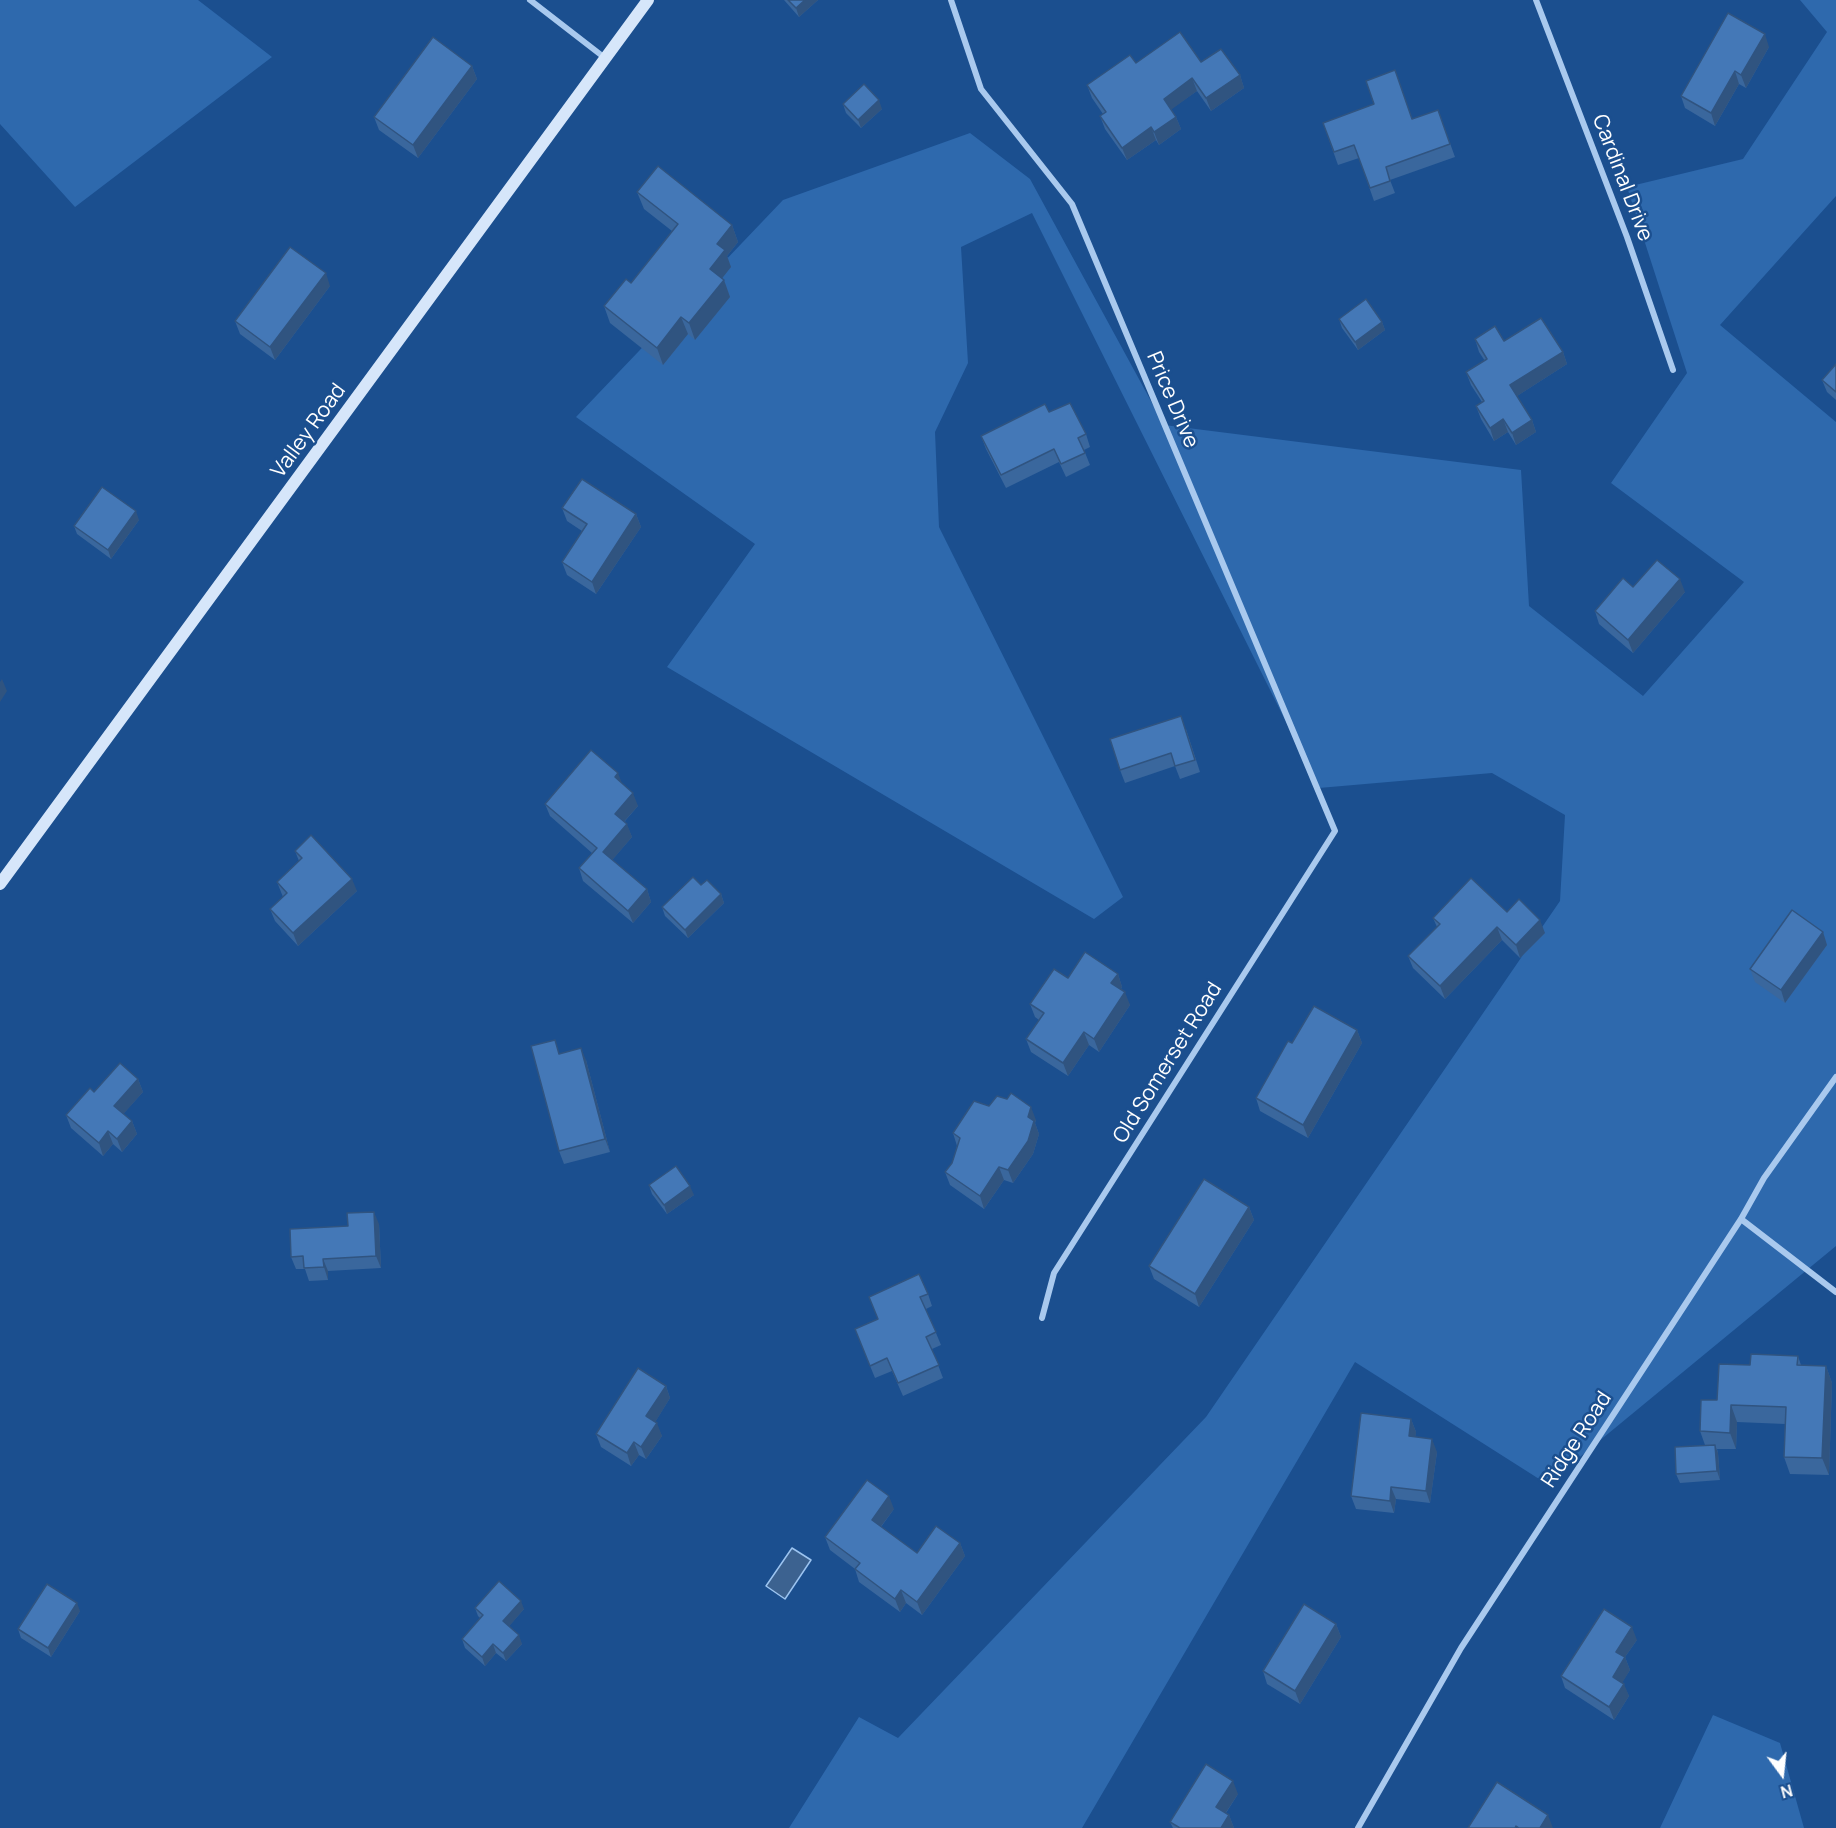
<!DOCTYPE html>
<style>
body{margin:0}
#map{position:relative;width:1836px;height:1828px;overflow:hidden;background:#1b4f8f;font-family:Manrope,sans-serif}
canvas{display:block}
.north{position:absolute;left:1752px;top:1744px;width:60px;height:60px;-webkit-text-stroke:4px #1b4f8f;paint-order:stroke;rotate:165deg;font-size:16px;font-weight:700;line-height:24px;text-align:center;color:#fff}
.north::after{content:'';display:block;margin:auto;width:21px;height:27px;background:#fff;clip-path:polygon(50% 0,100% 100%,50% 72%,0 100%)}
</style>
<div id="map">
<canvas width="1836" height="1828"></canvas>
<div class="north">N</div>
</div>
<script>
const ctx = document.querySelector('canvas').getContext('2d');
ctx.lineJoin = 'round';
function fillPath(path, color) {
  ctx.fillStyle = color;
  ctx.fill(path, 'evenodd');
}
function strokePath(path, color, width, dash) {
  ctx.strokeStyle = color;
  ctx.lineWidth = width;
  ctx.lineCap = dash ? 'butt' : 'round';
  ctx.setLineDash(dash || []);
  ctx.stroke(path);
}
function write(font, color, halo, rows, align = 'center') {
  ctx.font = font + ' Manrope,sans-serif';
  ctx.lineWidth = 5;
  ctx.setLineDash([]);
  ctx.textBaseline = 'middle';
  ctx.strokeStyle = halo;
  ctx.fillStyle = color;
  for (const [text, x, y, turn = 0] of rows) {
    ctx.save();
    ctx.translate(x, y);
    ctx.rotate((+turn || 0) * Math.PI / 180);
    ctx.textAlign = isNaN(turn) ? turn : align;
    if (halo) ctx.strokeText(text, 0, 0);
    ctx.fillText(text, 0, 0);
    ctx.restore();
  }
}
const green = new Path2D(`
 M0,0H198L272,57L75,207L0,124Z
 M1800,0H1836V196L1720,325L1836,422V1246L1547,1484L1355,1362L1082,1828H789L859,1717L898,1738L1206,1417L1560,901L1565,815L1492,773L1319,788L1032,213L961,247L968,363L935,432L939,527L1123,897L1094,919L667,667L755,544L576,417L783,200L970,133L1030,179L1164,425L1521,470L1529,606L1643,696L1744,582L1611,483L1687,373L1627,187L1743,159L1827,32Z
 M1713,1715L1780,1743L1804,1828H1660Z`);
const water = new Path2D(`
 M792,1548L811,1560L785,1599L766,1586Z`);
const street = new Path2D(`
 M530,0L605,58
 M951,0L981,89L1072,204L1335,831L1054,1273L1042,1318
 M1536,0L1627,237L1673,370
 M1741,1219L1836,1292
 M1358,1828L1461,1648L1741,1219L1764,1178L1836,1077`);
const secondary = new Path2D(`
 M0,884L648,0`);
const wall = new Path2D(`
 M784,0H818L799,17Z
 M1769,47L1746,88L1739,84L1715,126L1685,108L1681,96Z
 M1201,62L1240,75L1244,88L1211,111L1197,91L1171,109L1176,117L1181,129L1159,145L1156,140L1127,160L1105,129L1100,116L1103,114L1092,98L1087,85L1136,63Z
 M472,66L477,79L418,158L379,130L374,117Z
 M843,104L882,109L861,128L846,113Z
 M1438,110L1455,157L1390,180L1395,193L1374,201L1359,158L1338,165L1323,123L1412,119Z
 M637,192L732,225L738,242L727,256L731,267L722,278L724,280L730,297L695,340L688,334L663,365L610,323L604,306L631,283L672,231L644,209Z
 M330,286L275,360L240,334L235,321Z
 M1339,319L1382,322L1385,330L1358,350L1342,328Z
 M1475,339L1504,341L1563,352L1567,364L1517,396L1532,420L1536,432L1516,445L1508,432L1494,441L1481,419L1476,406L1482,402L1471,385L1466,372L1485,361L1479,352Z
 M1836,364V400L1827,392L1822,380Z
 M1049,412L1086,434L1090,447L1084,450L1090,465L1066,477L1059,462L1006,488L986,449L981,436Z
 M562,508L636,514L641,527L596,594L567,575L562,562L582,531L567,521Z
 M139,520L111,559L77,534L74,526Z
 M1633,587L1685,592L1633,653L1599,624L1595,611Z
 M1186,729L1200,772L1180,779L1175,766L1125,783L1120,770Z
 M622,784L638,806L625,821L632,837L612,860L647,889L651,902L633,923L583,881L579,868L592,853L550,816L545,804Z
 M295,851L357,891L298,946L275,921L270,909L283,897L277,882L299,861Z
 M701,885L721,894L724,903L688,938L665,916L662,907Z
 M1507,912L1545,933L1520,958L1502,940L1445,999L1413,968L1408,956L1437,927L1433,918Z
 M1823,932L1827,945L1785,1003L1755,982L1750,969Z
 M1118,974L1122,987L1121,989L1130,1005L1099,1052L1089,1045L1068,1076L1031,1052L1026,1039L1039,1020L1035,1017L1030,1004L1068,978Z
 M1357,1030L1362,1043L1308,1138L1260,1111L1256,1098L1292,1043Z
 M560,1053L586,1060L610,1152L564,1164L559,1151Z
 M138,1079L143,1092L123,1114L132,1121L137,1134L122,1152L113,1144L103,1156L71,1128L66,1115L94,1092Z
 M989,1106L1036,1120L1035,1123L1039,1134L1033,1154L1013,1183L1004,1180L984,1209L950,1185L945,1172L952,1163L957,1146L953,1133Z
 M649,1185L694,1195L667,1214L652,1194Z
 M1249,1207L1254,1220L1199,1307L1154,1279L1149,1266Z
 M379,1224L381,1268L328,1271V1280L309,1281L305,1269H296L291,1257Z
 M928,1294L932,1306L926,1309L941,1345L932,1349L943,1378L903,1396L892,1371L875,1378L855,1329L878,1319L869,1297Z
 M1798,1356L1801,1365L1826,1366L1832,1383L1829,1475L1790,1474L1784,1457L1785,1424L1737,1422L1736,1449H1717L1718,1453L1720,1480L1680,1483L1676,1474L1705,1445L1700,1431L1717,1400L1750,1365Z
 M666,1386L670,1398L655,1422L662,1436L646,1459L639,1455L631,1466L601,1447L596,1434Z
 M1411,1419L1416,1432L1415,1437L1437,1452L1430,1503L1396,1499L1394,1513L1356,1509L1351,1496Z
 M894,1509L881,1527L917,1553L960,1543L965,1556L922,1615L906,1603L900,1612L859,1582L855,1569L830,1550L825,1537Z
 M475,1608L524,1609L509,1626L522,1644L506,1661L496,1653L485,1666L465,1648L462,1639L480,1618L478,1616Z
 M80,1611L51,1657L21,1638L18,1629Z
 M1336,1624L1341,1637L1300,1704L1267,1684L1263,1671Z
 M1637,1640L1625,1657L1630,1670L1622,1682L1629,1696L1614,1720L1565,1688L1561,1676Z
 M1238,1794L1226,1813L1229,1815L1234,1828H1173L1170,1822Z`);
const shadedWall = new Path2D(`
 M805,0H818L799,17L796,8Z
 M1765,34L1769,47L1746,88L1741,75Z
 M472,66L477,79L418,158L413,145Z
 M1735,71L1739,84L1715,126L1711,113Z
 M1240,75L1244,88L1211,111L1206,98Z
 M1192,78L1197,91L1168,112L1164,99Z
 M879,100L882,109L861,128L858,120Z
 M1176,117L1181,129L1159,145L1154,132Z
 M1151,127L1156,140L1127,160L1122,148Z
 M732,225L738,242L727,256L731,267L716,286L710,269L717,244Z
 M326,273L330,286L275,360L270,347Z
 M724,280L730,297L695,340L689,323Z
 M681,317L688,334L663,365L657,348Z
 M1382,322L1385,330L1358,350L1355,342Z
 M1563,352L1567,364L1514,398L1510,385Z
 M1503,419L1508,432L1494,441L1490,428Z
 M1532,420L1536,432L1516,445L1512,433Z
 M136,511L139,520L111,559L108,550Z
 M636,514L641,527L596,594L592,582Z
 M1680,579L1685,592L1633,653L1628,640Z
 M2,679L7,691L0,702V682Z
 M618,773L623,786L615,777Z
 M633,793L638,806L620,826L615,814Z
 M627,824L632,837L608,865L603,852Z
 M352,879L357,891L298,946L293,933Z
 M647,889L651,902L633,923L628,911Z
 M721,894L724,903L688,938L685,930Z
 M1540,920L1545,933L1520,958L1516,945Z
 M1497,927L1502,940L1445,999L1440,986Z
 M1823,932L1827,945L1785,1003L1781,990Z
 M1118,974L1122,987L1116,995L1111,983Z
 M1125,992L1130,1005L1099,1052L1094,1039Z
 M1357,1030L1362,1043L1308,1138L1303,1125Z
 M1084,1032L1089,1045L1068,1076L1063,1063Z
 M581,1048L586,1060L610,1152L605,1139Z
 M138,1079L143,1092L119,1119L114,1106Z
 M1031,1107L1036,1120L1035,1123L1039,1134L1033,1154L1013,1183L1008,1170Z
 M132,1121L137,1134L122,1152L117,1139Z
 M108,1131L113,1144L103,1156L99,1143Z
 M999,1167L1004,1180L984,1209L980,1196Z
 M690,1186L694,1195L667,1214L664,1205Z
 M1249,1207L1254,1220L1199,1307L1195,1294Z
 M374,1212L379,1224L381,1268L376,1256Z
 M323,1259L328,1271V1280L324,1267Z
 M1826,1366L1832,1383L1829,1475L1822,1458Z
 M666,1386L670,1398L651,1429L646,1416Z
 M1731,1405L1737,1422L1736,1449L1730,1433Z
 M1411,1419L1416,1432L1414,1449L1409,1436Z
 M657,1423L662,1436L646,1459L641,1447Z
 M1432,1439L1437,1452L1430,1503L1426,1491Z
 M634,1442L639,1455L631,1466L627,1453Z
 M1715,1445L1718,1453L1720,1480L1717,1471Z
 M1391,1487L1396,1499L1394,1513L1390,1501Z
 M889,1496L894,1509L876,1533L872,1520Z
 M960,1543L965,1556L922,1615L917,1602Z
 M901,1590L906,1603L900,1612L895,1599Z
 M521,1601L524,1609L506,1630L503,1621Z
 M77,1603L80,1611L51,1657L48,1648Z
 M1336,1624L1341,1637L1300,1704L1295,1691Z
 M1632,1627L1637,1640L1625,1657L1630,1670L1618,1690L1613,1677L1616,1652Z
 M519,1635L522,1644L506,1661L503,1653Z
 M493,1644L496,1653L485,1666L482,1657Z
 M1624,1684L1629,1696L1614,1720L1609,1707Z
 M1233,1781L1238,1794L1221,1820L1216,1807Z
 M1229,1815L1234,1828H1221Z
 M1548,1815L1553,1828H1540Z`);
const building = new Path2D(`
 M788,0H805L796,8Z
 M1728,13L1765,34L1741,75L1735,71L1711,113L1681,96Z
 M1180,32L1201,62L1221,49L1240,75L1206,98L1192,78L1164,99L1176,117L1154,132L1151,127L1122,148L1100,116L1106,112L1087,85L1130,55L1136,63Z
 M433,37L472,66L413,145L374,117Z
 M1395,70L1412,119L1438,110L1450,144L1386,167L1390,181L1370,188L1354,145L1334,152L1323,123L1374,104L1366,81Z
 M864,84L879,100L858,120L843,104Z
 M658,166L732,225L717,244L725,250L710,269L724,280L689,323L681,317L657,348L604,306L626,279L631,283L678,224L637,192Z
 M290,247L326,273L270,347L235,321Z
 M1366,299L1382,322L1355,342L1339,319Z
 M1541,318L1563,352L1510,385L1532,420L1512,433L1503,419L1490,428L1476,406L1484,401L1466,372L1487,359L1475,339L1495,326L1504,341Z
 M1836,364V392L1822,380Z
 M1070,403L1086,434L1078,438L1085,453L1061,464L1054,449L1001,475L981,436L1045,404L1049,412Z
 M582,479L636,514L592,582L562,562L587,524L562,508Z
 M102,487L136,511L108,550L74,526Z
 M1657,560L1680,579L1628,640L1595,611L1623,578L1633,587Z
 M1181,716L1195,760L1175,766L1171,753L1120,770L1110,739Z
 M591,750L618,773L615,777L633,793L615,814L627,824L603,852L647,889L628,911L579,868L597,848L545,804Z
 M311,835L352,879L293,933L270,909L287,893L277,882L302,858L295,851Z
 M693,877L701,885L707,880L721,894L685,930L662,907Z
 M1471,878L1507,912L1519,899L1540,920L1516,945L1497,927L1440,986L1408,956L1440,924L1433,918Z
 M1792,910L1823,932L1781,990L1750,969Z
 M1085,952L1118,974L1111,983L1125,992L1094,1039L1084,1032L1063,1063L1026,1039L1044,1013L1030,1004L1054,969L1068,978Z
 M1314,1006L1357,1030L1303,1125L1256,1098L1288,1041L1292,1043Z
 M555,1040L559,1054L581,1048L605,1139L559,1151L531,1046Z
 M120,1063L138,1079L114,1106L132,1121L117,1139L108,1131L99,1143L66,1115L90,1088L94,1092Z
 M1011,1093L1031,1107L1028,1117L1034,1121L1028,1141L1008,1170L999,1167L980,1196L945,1172L952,1163L960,1138L953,1133L974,1101L989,1106L997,1096L1007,1099Z
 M676,1166L690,1186L664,1205L649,1185Z
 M1204,1179L1249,1207L1195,1294L1149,1266Z
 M374,1212L376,1256L323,1259L324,1267L304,1268L303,1256L291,1257L290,1229L348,1226L347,1213Z
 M919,1274L928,1294L920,1297L936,1332L926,1337L939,1365L898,1383L887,1358L870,1366L855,1329L878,1319L869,1297Z
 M1751,1354L1798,1356L1797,1365L1826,1366L1822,1458L1784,1457L1786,1407L1731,1405L1730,1433L1700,1431L1701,1400H1717L1719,1364L1750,1365Z
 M638,1368L666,1386L646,1416L657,1423L641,1447L634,1442L627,1453L596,1434Z
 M1361,1413L1411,1419L1409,1436L1432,1439L1426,1491L1391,1487L1390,1501L1351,1496Z
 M1715,1445L1717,1471L1676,1474L1675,1447Z
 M867,1480L889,1496L872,1520L917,1553L936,1526L960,1543L917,1602L901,1590L895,1599L855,1569L860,1563L825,1537Z
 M499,1581L521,1601L503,1621L519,1635L503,1653L493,1644L482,1657L462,1639L483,1615L475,1608Z
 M47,1584L77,1603L48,1648L18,1629Z
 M1304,1604L1336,1624L1295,1691L1263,1671Z
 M1604,1609L1632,1627L1616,1652L1625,1657L1613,1677L1624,1684L1609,1707L1561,1676Z
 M1206,1764L1233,1781L1216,1807L1229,1815L1221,1828H1180L1170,1822Z
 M1497,1782L1548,1815L1540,1828H1519L1516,1826L1515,1828H1468Z`);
const streetNames = [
 ["Cardinal Drive",1622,178,69],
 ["Price Drive",1172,400,67],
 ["Valley Road",309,431,-54],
 ["Old Somerset Road",1168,1063,-58],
 ["Ridge Road",1577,1440,-57]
];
fillPath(green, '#2e69ad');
fillPath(water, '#3c6290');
strokePath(water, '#9cc4f0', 1.5);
strokePath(street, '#a9c9ee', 6);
strokePath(secondary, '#d6e6fa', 12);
fillPath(wall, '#3a679d');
fillPath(shadedWall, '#305480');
fillPath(building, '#4478b7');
strokePath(building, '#305480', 1.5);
write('21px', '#fff', '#1b4f8f', streetNames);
</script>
